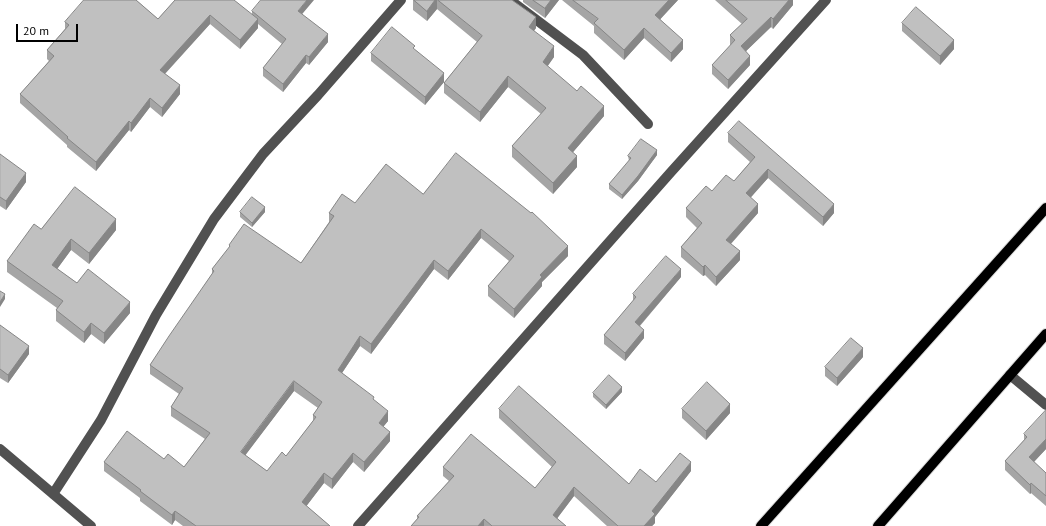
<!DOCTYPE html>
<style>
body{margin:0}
#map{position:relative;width:1046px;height:526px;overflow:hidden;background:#fff;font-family:"PT Sans",sans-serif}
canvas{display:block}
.scale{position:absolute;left:16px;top:24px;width:62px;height:18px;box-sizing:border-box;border:2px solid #000;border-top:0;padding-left:5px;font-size:12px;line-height:14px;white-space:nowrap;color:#000;-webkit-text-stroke:3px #fff;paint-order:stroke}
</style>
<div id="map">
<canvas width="1046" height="526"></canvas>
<div class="scale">20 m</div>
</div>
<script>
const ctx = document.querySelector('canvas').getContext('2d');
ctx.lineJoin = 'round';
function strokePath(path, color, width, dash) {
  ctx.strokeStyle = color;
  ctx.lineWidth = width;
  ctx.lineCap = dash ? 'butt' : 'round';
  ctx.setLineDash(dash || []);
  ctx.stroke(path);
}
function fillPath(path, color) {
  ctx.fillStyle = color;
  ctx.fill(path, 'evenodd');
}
const minor = new Path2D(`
 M510,0L583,55L648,124
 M1010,375L1046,405
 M0,449L91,526
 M53,494L101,420L156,315L214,219L263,154L318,95L401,0
 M358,526L671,172L826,0`);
const major = new Path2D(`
 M761,526L1046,208
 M878,526L1046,334`);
const wall = new Path2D(`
 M83,0H136L158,19L175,0L252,14V11L302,14L328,42L309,65L306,63L283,92L263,76V68L282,44L258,24V28L240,49L210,24L165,74L180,94L162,117L150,107L131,132L129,130L96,171L67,147V145L20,103V94L49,61L47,59V50L65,29V22L84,1Z
 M413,0H512L536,28L534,31L554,57L547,66L604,116L573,152L577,167L553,194L512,157V146L541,114L508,87L480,122L444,93V83L477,42L437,9L427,21L413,10Z
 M523,0H559L545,18L523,2Z
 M562,0H678L660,19L683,49L671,62L644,38L624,60L594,33V26Z
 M715,0H793V5L773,29L771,27L746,51L750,65L728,89L712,74V65L731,45H730V35L742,24Z
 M902,23L954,49L940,65L902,31Z
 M415,50L444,82L425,105L371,61V53Z
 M728,133L834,213L823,226L768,178L750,197L758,213L731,244L740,260L716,286L705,275L703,276L681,257V247L697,228L686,217V208L712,191L734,181L750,162L728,142Z
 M0,154L26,182L6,210L0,206Z
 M657,155L638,181L622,199L609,189V184L629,161L628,156Z
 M423,194L568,256L542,282V286L514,318L488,296V286L509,261L481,238L448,280L434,269L371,354L360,346L342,373L374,400L388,421L383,427L390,441L364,472L353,462L332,489L324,483L306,506L330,526H183L175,520L172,525L140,501V498L104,471V462L164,459L184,467L205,439L171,416V407L179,394L150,374V365L212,274V269L229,248V245L301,263L329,222V213L355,203ZM294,391L318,408L313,415V421L286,456L267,471L245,455Z
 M240,212H265L252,227L240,217Z
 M41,229L116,230L89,264L71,250L57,269L77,283L130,313L104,344L91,334L84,343L56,321V310L57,308L7,272V261Z
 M681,277L640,326L644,338L625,361L604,344V335L633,301V294Z
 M0,325L29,354L8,383L0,378Z
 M863,357L837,386L825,376V367Z
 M622,392L606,409L593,397V393Z
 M499,409L629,484L656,482L691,471L655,517V523L652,526H607L574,496L557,518L566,526H411L417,519V516L449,481L443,476V467L535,488L552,467L499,418Z
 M682,409L730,413L706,440L682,418Z
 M1024,434L1046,449L1034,462L1046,473V506L1031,493L1030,494L1005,470V461L1024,440Z`);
const shadedWall = new Path2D(`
 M307,0H314L298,19V11Z
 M435,0H437V9L427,21V11Z
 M551,0H559L545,18V8Z
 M669,0H678L655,25V15Z
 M789,0H793V5L773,29V19Z
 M210,15V24L160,79V70Z
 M536,17V28L529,37V27Z
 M771,17V27L741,56V46Z
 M258,19V28L240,49V40Z
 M644,28V38L624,60V50Z
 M328,34V42L309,65V57Z
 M683,40V49L671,62V53Z
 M954,40V49L940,65V56Z
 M554,46V57L543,73V62Z
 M306,55V63L283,92V84Z
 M750,56V65L728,89V80Z
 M444,73V82L425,105V97Z
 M508,76V87L480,122V112Z
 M180,85V94L162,117V108Z
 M150,98V107L131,132V123Z
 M604,106V116L568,158V148Z
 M129,121V130L96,171V162Z
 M657,150V155L638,181L622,199V195Z
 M577,156V167L553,194V183Z
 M768,169V178L746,203V193Z
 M26,173V182L6,210V201Z
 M758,204V213L726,249V240Z
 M834,204V213L823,226V217Z
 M265,207V212L252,227V223Z
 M116,219V230L89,264V253Z
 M481,229V238L448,280V271Z
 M71,239V250L52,276V265Z
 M568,246V256L542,282V286L514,318V309L540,275Z
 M740,251V260L716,286V277Z
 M434,260V269L371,354V344Z
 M705,265V275L703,276V267Z
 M681,269V277L635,331V322Z
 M5,294V299L0,307V302Z
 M130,302V313L104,344V333Z
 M91,323V334L84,343V332Z
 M644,330V338L625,361V353Z
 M360,336V346L338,379V370Z
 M29,346V354L8,383V375Z
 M863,348V357L837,386V378Z
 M294,381V391L241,461V452Z
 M622,387V392L606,409V405Z
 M730,404V413L706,440V431Z
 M388,411V421L379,432V423Z
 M390,432V441L364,472V462Z
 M1046,439V449L1029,467V457Z
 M353,453V462L332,489V479Z
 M691,462V471L655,517V523L652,526H644L652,511Z
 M324,473V483L302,512V502Z
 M1031,483V493L1030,494V485Z
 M574,487V496L553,524V515Z
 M175,511V520L172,525V515Z
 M484,519V526H478Z`);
const building = new Path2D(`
 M84,0H136L158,19L175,0H234L258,19L240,40L210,15L160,70L180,85L162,108L150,98L131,123L129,121L96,162L67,138L68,137L20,94L54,56L47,50L69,25L65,22Z
 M261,0H307L298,11L328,34L309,57L306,55L283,84L263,68L286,39L252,11Z
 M414,0H435L427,11Z
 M438,0H512L536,17L529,27L554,46L543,62L577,91L581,86L604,106L568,148L577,156L553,183L512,146L546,108L508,76L480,112L444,83L482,36Z
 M533,0H551L545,8Z
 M573,0H669L655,15L683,40L671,53L644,28L624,50L594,23L598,19Z
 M726,0H789L773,19L771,17L741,46L750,56L728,80L712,65L735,40L730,35L747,19Z
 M916,7L954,40L940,56L902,23Z
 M392,27L415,46L413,48L444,73L425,97L371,53Z
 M739,121L834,204L823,217L768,169L746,193L758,204L726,240L740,251L716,277L705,265L703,267L681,247L702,223L686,208L706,186L712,191L726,175L734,181L755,157L728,133Z
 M641,139L657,150L638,176L622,195L609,184L631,158L628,156Z
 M456,153L531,213L532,212L568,246L540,275L542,277L514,309L488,286L514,256L481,229L448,271L434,260L371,344L360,336L338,370L374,397L373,399L388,411L379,423L390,432L364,462L353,453L332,479L324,473L302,502L330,526H196L175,511L172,515L140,491L141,490L104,462L127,431L164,459L168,454L184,467L210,433L171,407L183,388L150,365L169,336L214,271L212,269L230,246L229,245L244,224L301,263L334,216L329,213L342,194L355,203L386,164L423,194ZM294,381L322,402L313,415L316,417L286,456L282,452L267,471L241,452Z
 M0,154L26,173L6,201L0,197Z
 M75,187L116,219L89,253L71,239L52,265L77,283L88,269L130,302L104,333L91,323L84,332L56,310L63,301L7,261L34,224L41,229Z
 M252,197L265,207L252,223L240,212Z
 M666,256L681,269L635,322L644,330L625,353L604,335L636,297L633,294Z
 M0,291L5,294L0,302Z
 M0,325L29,346L8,375L0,369Z
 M851,338L863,348L837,378L825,367Z
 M609,375L622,387L606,405L593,393Z
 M707,382L730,404L706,431L682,409Z
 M519,386L629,484L640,469L656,482L680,453L691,462L652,511L655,514L644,526H618L574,487L553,515L566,526H492L484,519L478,526H411L419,517L417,516L454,476L443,467L471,434L535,488L556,462L499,409Z
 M1046,410V439L1029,457L1046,473V496L1031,483L1030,485L1005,461L1027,437L1024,434Z`);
strokePath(major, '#dbdbdb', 12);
strokePath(minor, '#515151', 10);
strokePath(major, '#000', 10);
fillPath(wall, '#a5a5a5');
fillPath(shadedWall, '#868686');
fillPath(building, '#c0c0c0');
strokePath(building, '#868686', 1);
</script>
